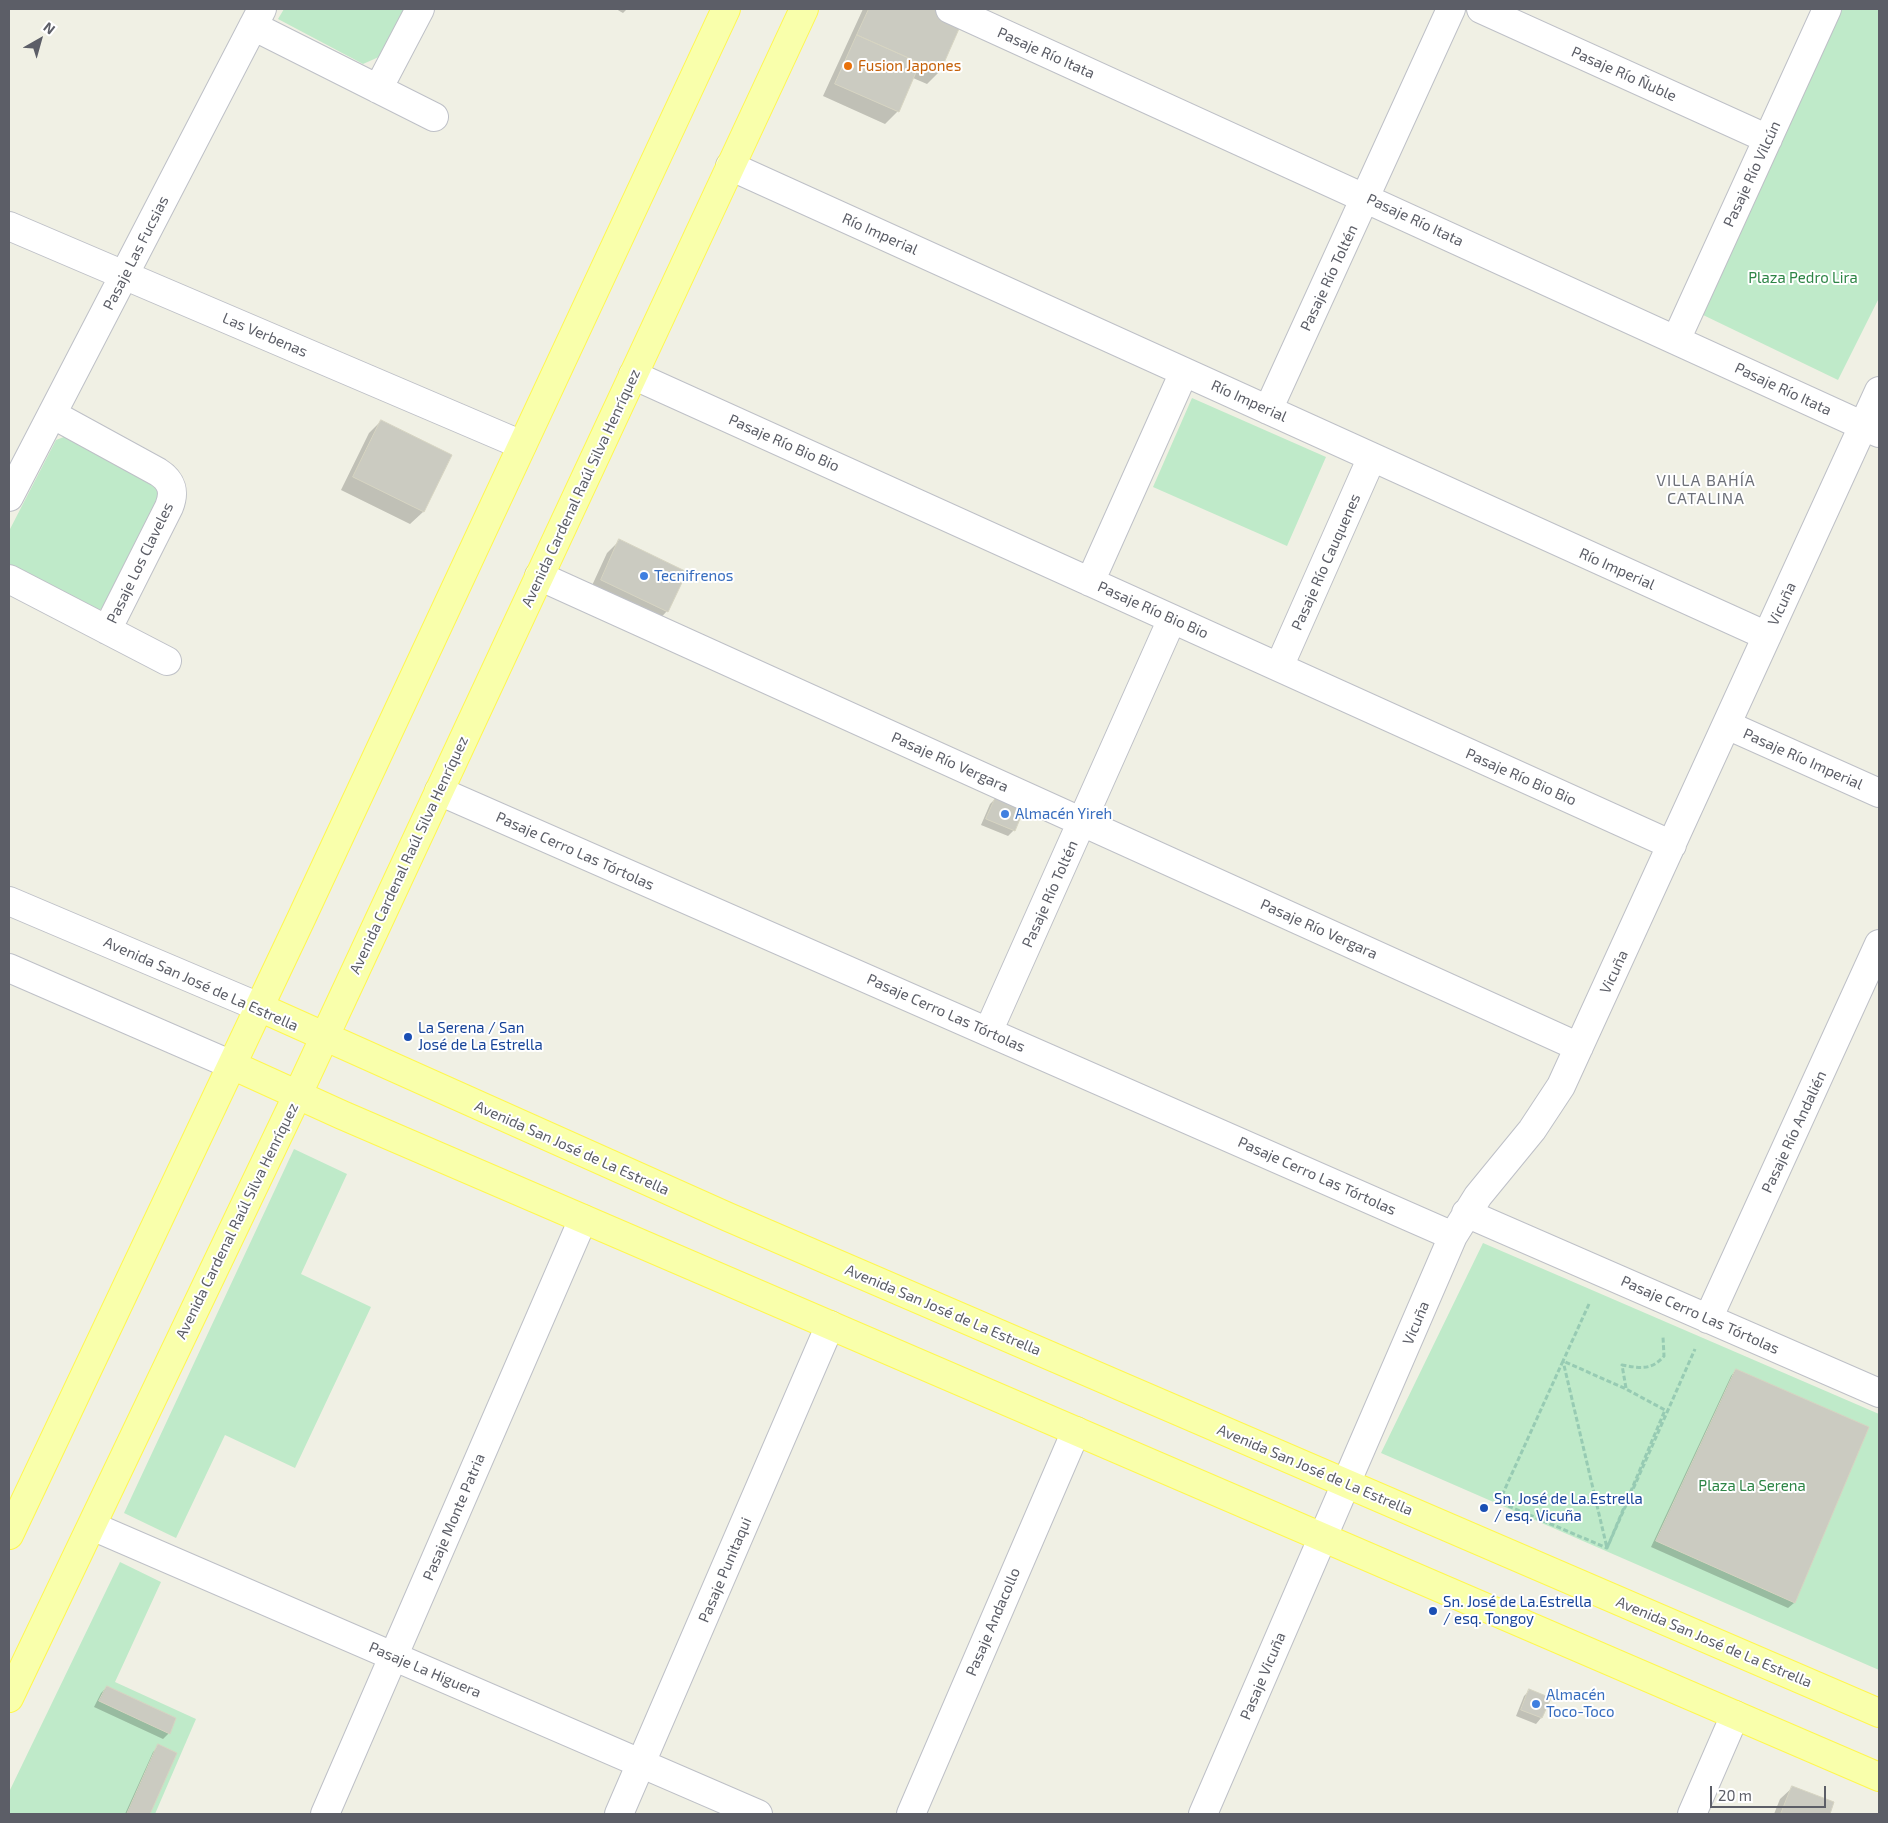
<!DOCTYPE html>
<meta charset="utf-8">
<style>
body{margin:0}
#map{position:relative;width:1888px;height:1823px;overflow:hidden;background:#f0f0e4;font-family:"Exo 2",sans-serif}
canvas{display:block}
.frame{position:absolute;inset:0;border:10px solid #5c5e67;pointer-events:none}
.north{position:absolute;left:15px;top:15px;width:50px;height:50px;-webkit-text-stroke:4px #fff;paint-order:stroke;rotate:38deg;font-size:14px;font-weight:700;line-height:20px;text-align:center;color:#5c5e67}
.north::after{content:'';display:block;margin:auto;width:18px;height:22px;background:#5c5e67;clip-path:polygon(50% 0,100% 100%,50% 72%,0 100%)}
.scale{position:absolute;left:1710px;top:1786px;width:116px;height:22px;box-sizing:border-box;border:2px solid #5c5e67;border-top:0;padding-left:6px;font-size:15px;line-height:18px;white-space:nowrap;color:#5c5e67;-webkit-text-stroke:4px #fff;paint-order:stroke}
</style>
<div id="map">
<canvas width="1888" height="1823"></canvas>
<div class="frame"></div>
<div class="north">N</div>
<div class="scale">20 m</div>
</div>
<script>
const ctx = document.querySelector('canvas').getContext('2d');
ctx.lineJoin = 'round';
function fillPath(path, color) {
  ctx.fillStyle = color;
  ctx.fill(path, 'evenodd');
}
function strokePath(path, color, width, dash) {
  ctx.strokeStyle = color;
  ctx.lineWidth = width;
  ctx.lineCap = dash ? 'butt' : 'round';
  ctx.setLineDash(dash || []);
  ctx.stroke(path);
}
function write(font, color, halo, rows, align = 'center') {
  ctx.font = font + ' "Exo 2",sans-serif';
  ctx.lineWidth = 4;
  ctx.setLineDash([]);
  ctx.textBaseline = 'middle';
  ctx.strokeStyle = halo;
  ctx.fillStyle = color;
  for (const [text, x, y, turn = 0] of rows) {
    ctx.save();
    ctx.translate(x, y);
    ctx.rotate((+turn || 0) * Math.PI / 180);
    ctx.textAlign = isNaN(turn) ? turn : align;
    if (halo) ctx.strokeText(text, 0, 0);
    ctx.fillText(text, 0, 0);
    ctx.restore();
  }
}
const green = new Path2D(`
 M284,9H407L381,56L363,64L278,19Z
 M1842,9H1879V298L1838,380L1701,314Z
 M1192,398L1326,457L1287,546L1153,487Z
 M69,435L158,485L164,501L109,606L91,613L9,572V531L56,440Z
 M294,1149L347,1174L301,1274L371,1307L295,1468L225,1435L176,1538L124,1513Z
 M1483,1243L1879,1414V1670L1381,1453Z
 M120,1562L161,1582L115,1682L196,1719L155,1814H9V1792Z`);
const shadow = new Path2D(`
 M616,9H627L623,13Z
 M863,9H931L961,22L939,72L927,84L913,78L898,111L885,124L823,96Z
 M381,421L451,455L423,512L410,524L341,490L369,433Z
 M619,541L667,611L655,624L589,592L607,553Z
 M996,798L1014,830L1008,836L981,825L990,804Z
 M1736,1370L1867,1428L1794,1603L1788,1608L1651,1547L1731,1376Z
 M107,1687L169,1733L163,1739L94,1707L101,1693Z
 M1529,1691L1541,1718L1536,1724L1516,1716L1524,1696Z
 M159,1746L175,1754L148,1814H125L153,1752Z
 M1793,1787L1833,1803L1828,1814H1774L1780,1799Z`);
const building = new Path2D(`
 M869,9H934L962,22L940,72L857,35Z
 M857,35L920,63L899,112L835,84Z
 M381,420L452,455L424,512L353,477Z
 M619,539L687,572L668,612L601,580Z
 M996,797L1024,809L1015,831L986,819Z
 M1736,1369L1869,1427L1795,1603L1656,1541Z
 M107,1686L176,1718L170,1734L99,1701Z
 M1529,1689L1551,1698L1542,1718L1521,1710Z
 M158,1744L177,1753L150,1814H127Z
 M1792,1786L1834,1802L1830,1814H1781Z`);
const path = new Path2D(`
 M1589,1304L1563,1361L1607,1548L1665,1410L1626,1389L1563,1361L1499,1502L1607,1548L1695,1349
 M1626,1388L1622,1365C1640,1368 1651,1371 1664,1356L1663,1337`);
const minor = new Path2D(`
 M950,9L1879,433
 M1481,9L1768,139
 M253,26L434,117
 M378,89L420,9
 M730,166L1767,636
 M9,226L522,445
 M1676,340L1827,9
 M633,375L1672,845
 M1268,410L1451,9
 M52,414L158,472C172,481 175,492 169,507L107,630
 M9,497L262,9
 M539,576L1579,1047
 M9,579L167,661
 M1090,582L1184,372
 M1279,667L1372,457
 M1727,725L1879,793
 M439,791L1453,1236
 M9,901L259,1007
 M9,968L232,1065
 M988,1032L1172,619
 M1466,1213L1879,1393
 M1708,1319L1879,944
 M92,1526L758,1814
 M325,1814L583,1219
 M619,1814L830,1325
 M911,1814L1076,1431
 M1203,1814L1453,1236L1478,1196L1532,1130L1561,1086L1879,391
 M1692,1814L1735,1715`);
const major = new Path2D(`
 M259,1007L728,1217L1879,1713
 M232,1065L342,1115L1879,1777
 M9,1535L301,919L726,9
 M9,1698L297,1096L804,9`);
const markers = [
 [848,66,5,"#e8710a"],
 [644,576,5,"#3f7fe0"],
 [1005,814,5,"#3f7fe0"],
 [408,1037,5,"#1a4fb4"],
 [1484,1508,5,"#1a4fb4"],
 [1433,1611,5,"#1a4fb4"],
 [1536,1704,5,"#3f7fe0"]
];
const streetNames = [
 ["Pasaje Río Itata",1046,53,24],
 ["Pasaje Río Ñuble",1624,74,24],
 ["Pasaje Río Vilcún",1752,174,-65],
 ["Pasaje Río Itata",1415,220,25],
 ["Río Imperial",880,234,24],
 ["Pasaje Las Fucsias",136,253,-63],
 ["Pasaje Río Toltén",1329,278,-65],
 ["Las Verbenas",265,335,23],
 ["Pasaje Río Itata",1783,389,25],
 ["Río Imperial",1249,401,24],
 ["Pasaje Río Bio Bio",784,443,24],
 ["Avenida Cardenal Raúl Silva Henríquez",581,488,-65],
 ["Pasaje Río Cauquenes",1326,562,-66],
 ["Pasaje Los Claveles",140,563,-64],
 ["Río Imperial",1617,569,24],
 ["Vicuña",1782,604,-65],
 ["Pasaje Río Bio Bio",1153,610,24],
 ["Pasaje Río Imperial",1803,759,24],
 ["Pasaje Río Vergara",950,762,24],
 ["Pasaje Río Bio Bio",1521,777,24],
 ["Pasaje Cerro Las Tórtolas",575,851,24],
 ["Avenida Cardenal Raúl Silva Henríquez",409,855,-65],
 ["Pasaje Río Toltén",1050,894,-66],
 ["Pasaje Río Vergara",1319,929,24],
 ["Vicuña",1614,972,-65],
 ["Avenida San José de La Estrella",201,984,24],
 ["Pasaje Cerro Las Tórtolas",946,1013,24],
 ["Pasaje Río Andalién",1794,1132,-65],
 ["Avenida San José de La Estrella",572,1148,24],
 ["Pasaje Cerro Las Tórtolas",1317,1176,24],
 ["Avenida Cardenal Raúl Silva Henríquez",237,1221,-64],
 ["Avenida San José de La Estrella",943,1310,23],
 ["Pasaje Cerro Las Tórtolas",1700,1315,24],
 ["Vicuña",1416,1323,-67],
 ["Avenida San José de La Estrella",1315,1470,23],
 ["Pasaje Monte Patria",454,1517,-67],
 ["Pasaje Punitaqui",725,1570,-67],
 ["Pasaje Andacollo",993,1622,-67],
 ["Avenida San José de La Estrella",1714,1642,23],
 ["Pasaje La Higuera",425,1670,23],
 ["Pasaje Vicuña",1263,1676,-67]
];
const foodNames = [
 ["Fusion Japones",858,66]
];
const parkNames = [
 ["Plaza Pedro Lira",1803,278],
 ["Plaza La Serena",1752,1486]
];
const shopNames = [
 ["Tecnifrenos",654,576],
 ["Almacén Yireh",1015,814],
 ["Almacén",1546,1695],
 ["Toco-Toco",1546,1712]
];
const transitNames = [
 ["La Serena / San",418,1028],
 ["José de La Estrella",418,1045],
 ["Sn. José de La.Estrella",1494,1499],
 ["/ esq. Vicuña",1494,1516],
 ["Sn. José de La.Estrella",1443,1602],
 ["/ esq. Tongoy",1443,1619]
];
const neighbourhoodNames = [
 ["VILLA BAHÍA",1706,481],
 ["CATALINA",1706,499]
];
fillPath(green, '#bfeac9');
fillPath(shadow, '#0003');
fillPath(building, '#cbcbc1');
strokePath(building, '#d6d4c2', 1);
strokePath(minor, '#bec0c7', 30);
strokePath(major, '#fff74f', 30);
strokePath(path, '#97cbb3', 3, [5, 2.5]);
strokePath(minor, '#fff', 28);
strokePath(major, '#f9ffab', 28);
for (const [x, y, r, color] of markers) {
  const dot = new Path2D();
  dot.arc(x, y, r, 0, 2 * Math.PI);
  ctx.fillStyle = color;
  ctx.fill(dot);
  strokePath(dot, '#fff', 2);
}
write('15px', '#5c5e67', '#fff', streetNames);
write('15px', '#c56008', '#fff', foodNames, 'left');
write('15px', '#2d8546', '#fff', parkNames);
write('15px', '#366cbe', '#fff', shopNames, 'left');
write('15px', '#164399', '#fff', transitNames, 'left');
ctx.letterSpacing = '1px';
write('16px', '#6d7079', '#fff', neighbourhoodNames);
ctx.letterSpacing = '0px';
</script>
